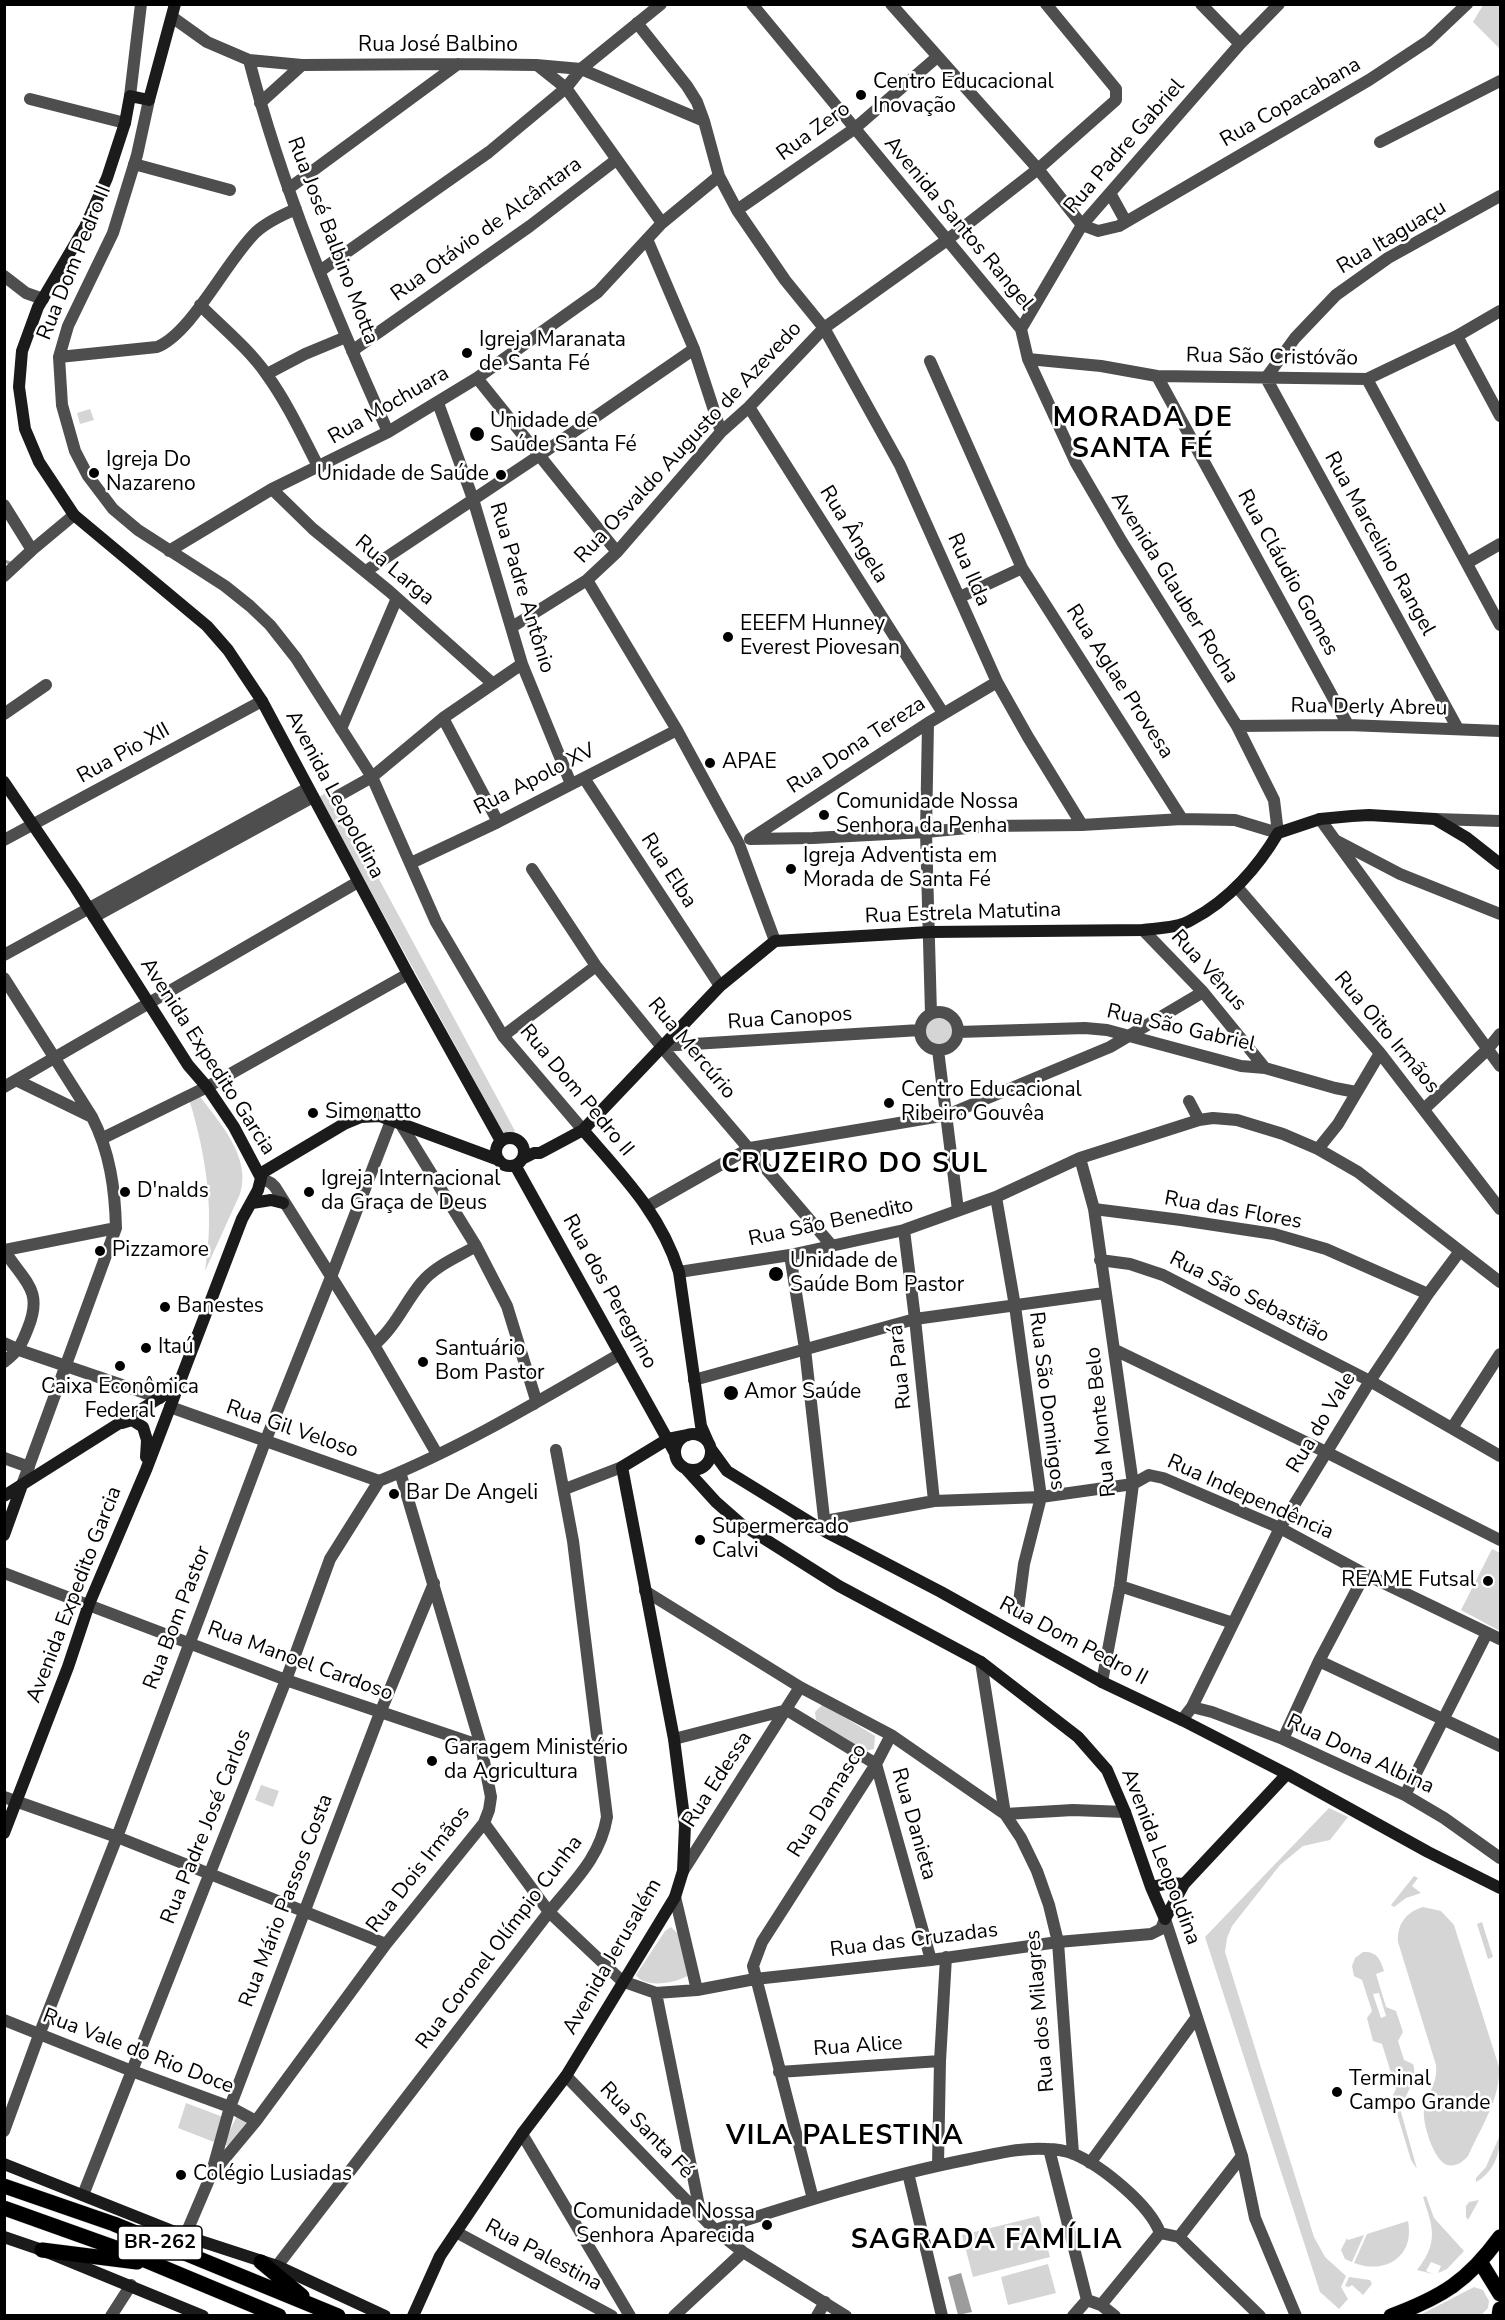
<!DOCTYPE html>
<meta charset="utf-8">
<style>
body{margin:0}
#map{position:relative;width:1505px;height:2320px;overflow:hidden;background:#fff;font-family:"Nunito Sans",sans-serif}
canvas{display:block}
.frame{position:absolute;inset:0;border:6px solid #000;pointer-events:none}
</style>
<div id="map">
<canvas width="1505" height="2320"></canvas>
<div class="frame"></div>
</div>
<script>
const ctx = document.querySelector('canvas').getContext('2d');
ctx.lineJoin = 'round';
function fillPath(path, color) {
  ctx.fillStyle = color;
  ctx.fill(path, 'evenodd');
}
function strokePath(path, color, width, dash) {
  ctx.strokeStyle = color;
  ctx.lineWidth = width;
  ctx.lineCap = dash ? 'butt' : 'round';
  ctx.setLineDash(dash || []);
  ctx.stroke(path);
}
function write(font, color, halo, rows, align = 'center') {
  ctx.font = font + ' "Nunito Sans",sans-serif';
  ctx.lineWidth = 5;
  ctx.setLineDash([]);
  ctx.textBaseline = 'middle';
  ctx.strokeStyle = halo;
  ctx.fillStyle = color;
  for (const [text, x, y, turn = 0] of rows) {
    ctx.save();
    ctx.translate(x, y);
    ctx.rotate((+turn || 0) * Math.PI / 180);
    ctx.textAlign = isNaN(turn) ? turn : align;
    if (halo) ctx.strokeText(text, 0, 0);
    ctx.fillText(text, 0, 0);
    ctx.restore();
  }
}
const green = new Path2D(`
 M1483,5H1500V49L1473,22Z
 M90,409L94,420L80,424L77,413Z
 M331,790L515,1131L505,1136L319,797Z
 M920 1031a19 19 0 1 1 38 0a19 19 0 1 1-38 0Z
 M198,1094C219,1122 252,1157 240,1194L205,1271C207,1255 209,1239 209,1224C210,1182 201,1138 189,1099Z
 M1492,1549L1500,1553V1631L1461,1610Z
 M823,1704L875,1736L874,1749L865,1751L816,1720L815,1712Z
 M261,1785L279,1791L273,1807L255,1800Z
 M1329,1808L1348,1817L1330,1840L1303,1846L1280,1865L1232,1926L1227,1938L1225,1952L1314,2237L1325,2257L1346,2276L1341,2287L1348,2299L1339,2309L1320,2292L1205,1937Z
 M1414,1876L1418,1878L1412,1886L1421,1893L1406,1898L1394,1907L1391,1905Z
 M1423,1907L1441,1911L1454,1925L1499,2067C1501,2098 1480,2129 1468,2156C1463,2162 1456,2167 1447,2165C1434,2161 1422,2123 1424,2110C1427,2093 1438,2084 1436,2065L1398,1942C1397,1924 1406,1912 1423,1907Z
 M1482,1922L1493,1957L1488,1959L1477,1924Z
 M671,1927L680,1936L689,1975C676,1983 645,1989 636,1975L665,1931Z
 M1363,1952C1377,1951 1380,1959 1384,1971L1376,1974L1386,2007L1396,2011L1403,2032L1398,2041L1404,2060L1413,2064C1419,2082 1403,2094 1401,2112L1417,2169L1411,2160L1392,2097L1396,2089L1382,2044L1373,2041L1367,2018L1372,2011L1362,1980L1354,1976L1352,1966L1355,1958ZM1379,1993L1386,2016L1381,2018L1373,1994Z
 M186,2103L223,2117L214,2142L178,2128Z
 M237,2116L249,2120L227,2146L224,2142Z
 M1500,2135C1501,2153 1493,2173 1476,2182V2178L1486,2167Z
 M1426,2196L1434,2218L1464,2251L1447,2269L1438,2273L1441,2266L1431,2262L1426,2271L1433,2274L1417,2270C1439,2242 1433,2228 1423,2197Z
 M1479,2200L1468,2220L1466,2217V2206L1469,2202Z
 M1039,2216L1050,2257L973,2277L962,2235Z
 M1408,2221C1415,2256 1386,2275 1354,2263L1367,2234Z
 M1364,2235L1352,2262L1345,2259L1341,2250L1347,2238L1348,2240Z
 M1048,2264L1056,2293L1008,2305L1001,2277Z
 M1349,2277L1370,2280L1372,2284L1363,2295L1352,2285L1349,2287L1345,2286Z
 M1474,2287L1483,2290L1489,2301L1488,2308L1481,2315H1420Z`);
const water = new Path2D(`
 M961,2273L972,2312L958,2315L948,2277Z`);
const stream = new Path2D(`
 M4,561L10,563`);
const street = new Path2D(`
 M891,4L1038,169L1082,225L1098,231L1119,226L1369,80L1428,41L1467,4
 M1201,4L1240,44
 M172,17L207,42L249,60L302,65L458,64L536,65L581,69L704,121
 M637,23L687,86L697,102L704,121L719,176L737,210L785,280L824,328L900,465L997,682L1028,737L1082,825
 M249,60C282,188 334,312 388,432
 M537,65L566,88L662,223
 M130,96L141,4
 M30,99L125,123
 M149,100L137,155L113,233L68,326L59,357L62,405L75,451L88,476L113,509L138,530L225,586L250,606L270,625L296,658L372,777L436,922L503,1036L583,1130
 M260,103L302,65
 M1380,142L1500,81
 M134,164L230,190
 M288,189L458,64
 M1110,193L1126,222
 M737,210L854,129L936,58
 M647,239L694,349L721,432
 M320,271L489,152L566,88L581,69L661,4
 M4,276L26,293L43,299
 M200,305C223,328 249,349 267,375C288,404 303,437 319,468
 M1021,329L1082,225L1240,44L1279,4
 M1457,336L1500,416
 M352,351L530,226L616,160
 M59,357L157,347C192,333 226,261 256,232C267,222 282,215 296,209
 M1028,359L1101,366L1157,376L1367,379L1457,336L1500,311
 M930,361L1022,568
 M267,374L305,354L346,337
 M1157,376L1348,725
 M477,378L617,552
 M1367,379L1500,625
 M438,403L473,499L522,664L571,784
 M749,407L943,713
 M272,489L313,529L389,591L492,683
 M4,505L32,550
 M169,551L272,489L388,432L477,378L598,292L662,223L719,176
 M1467,563L1500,544
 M366,571L540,455L694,349
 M4,576L32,550L74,515
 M587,580L677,730L739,844L775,941
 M960,597L1022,568L1182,819
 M512,627L587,580L617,552L721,432L749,407L824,328L947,240L1038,169L1116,100V89L1046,4
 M4,714L46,685
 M443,718L498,822
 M928,723L926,832L931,1014
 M1237,726L1348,725L1500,731
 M341,729L397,598
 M1458,729L1266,378L1295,338L1336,295L1388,258L1500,196
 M584,778L720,986
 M338,796L372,777L443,718L522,664
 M1320,819L1335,840L1400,874L1500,914
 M1435,819L1500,821
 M750,839L813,838L926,832L988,826L1082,825L1182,819L1235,820L1278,833L1274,800L1237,726L1122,542L1076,463L1028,359L1021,329L752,4
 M750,839L928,723L997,682
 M4,840L262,701
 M1335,840L1500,1066
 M411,863L498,822L677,730
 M532,869L596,966L661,1046L832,1246
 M1237,887L1380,1053L1500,1209
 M94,917L313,797
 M1143,930L1203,992L1265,1068
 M4,955L308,788
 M4,978L92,1117C110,1152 115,1189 116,1228L22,1485
 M920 1031a19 19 0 1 1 38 0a19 19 0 1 1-38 0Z
 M958,1032L1085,1028L1107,1030L1241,1066L1265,1068L1335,1088L1356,1092
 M503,1036L596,966
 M661,1046L920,1030
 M938,1050L958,1210
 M16,1080L90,1116
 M4,1087L358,882
 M1189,1101L1199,1120
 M1424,1109L1487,1050L1500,1034
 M402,1126L476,1246L507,1306L536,1400L534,1404
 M103,1138L207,1087L408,974
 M1318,1149L1338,1124L1380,1053
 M1080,1158L1094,1209L1133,1484L1120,1586L1102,1682
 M261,1178L271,1183L275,1187L374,1345L437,1454
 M996,1197L1015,1306L1041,1497L1024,1564L1018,1610
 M648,1206L750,1148L947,1115L1110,1047L1203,992
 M1094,1209L1181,1220L1274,1234L1326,1249L1428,1294
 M904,1230L915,1319L934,1501
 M4,1250C23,1281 44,1289 28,1328C21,1346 19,1350 4,1362
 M5,1250L116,1228
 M790,1255L805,1349L825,1527
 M1100,1260L1130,1264L1163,1275L1370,1381L1500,1456
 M679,1272L790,1255L904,1230L996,1197L1080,1158L1199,1120L1213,1118L1237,1120L1283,1134L1318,1149L1358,1172L1500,1282
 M4,1343L19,1350L160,1398
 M374,1345C395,1328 405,1302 422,1282C435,1266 458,1257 476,1246
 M1115,1350L1328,1453L1500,1540
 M694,1380L915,1319L1104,1293
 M170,1407L379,1481C463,1447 542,1399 620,1354
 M1452,1428L1500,1354
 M4,1458L29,1467
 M565,1489L622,1467
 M825,1521L934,1501L1041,1497L1133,1484L1149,1475L1163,1478L1280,1528L1365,1574L1500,1639
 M4,1573L286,1680L481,1746
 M1120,1586L1233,1623
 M645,1591L800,1687L891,1735L1005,1814L1073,1810L1125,1812
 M1319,1661L1500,1746
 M981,1662L1005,1814L1021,1838L1037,1871L1049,1905L1058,1942L1073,2154
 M1192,1707L1212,1712L1283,1739L1405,1795L1444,1818L1500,1858
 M787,1710L876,1764L931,1960
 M1182,1720L1192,1707L1280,1528L1370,1381L1428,1294L1460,1251
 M674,1739L787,1710
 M1283,1739L1319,1661L1365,1574
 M1405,1795L1487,1633
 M4,1797L117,1837L386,1944
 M484,1823L549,1912L622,1981L656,1993L697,1990L755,1979L931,1960L1058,1942L1151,1934L1161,1929L1165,1919
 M683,1871L800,1687
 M675,1897L697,1990
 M1165,1919L1242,2156L1255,2218L1296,2316
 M656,1993L701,2216
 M4,2020L132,2071L230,2107L256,2121
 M779,2072L940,2061
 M566,2076L715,2230L743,2252L846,2316
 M4,2131L39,2035L117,1837L265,1442L331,1277L391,1121
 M522,2134L630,2316
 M1049,2149L1087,2300
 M1090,2163L1196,2018
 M938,2165L940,2061L946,1957
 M908,2173L942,2316
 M211,2175L256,2121L386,1944L484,1823L489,1810L491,1797L481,1746L400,1472
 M83,2195L286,1680L330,1559L379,1481
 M813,2199L753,1966L762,1942L876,1764L891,1735
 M715,2230C799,2203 883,2176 970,2159C996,2154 1021,2147 1047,2149C1055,2149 1066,2151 1074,2154C1102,2166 1150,2205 1160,2233L1179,2237L1260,2316
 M456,2232L612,2316
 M185,2236L211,2175L230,2107L380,1713L434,1583
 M1179,2237L1242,2156
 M277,2266L549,1912C574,1881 600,1858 607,1817L573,1541L556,1450
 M1101,2305L1115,2316
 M111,2316L131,2285
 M674,2316L743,2252
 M817,2316L825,2302
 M1073,2316L1087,2300L1101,2305L1160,2233`);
const secondary = new Path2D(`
 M175,4L149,100L130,96L125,123L107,178L85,227L38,307L22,351L19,387L25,429L39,462L74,515L207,626L228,650L262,701L408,974L501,1141
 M4,782L75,887L188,1065L207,1087L234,1127L261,1178L258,1190L242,1219L146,1470L89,1604L68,1667L4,1833
 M583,1130C622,1175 661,1214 679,1272L701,1426L708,1442
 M496 1152a14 14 0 1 1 28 0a14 14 0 1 1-28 0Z
 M522,1159L534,1153H540L583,1130L720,986L775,941L930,932L1143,930C1160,928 1179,928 1193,919C1229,900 1258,867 1278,833L1320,819L1352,816L1369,815L1435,819L1467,838L1500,864
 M515,1165L675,1453
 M260,1174L344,1124L361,1117L380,1116L499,1160
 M252,1203L271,1200L283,1203
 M122,1423L132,1420L143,1427L147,1440L146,1457
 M675 1452a18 18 0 1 1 36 0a18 18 0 1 1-36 0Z
 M711,1449L727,1471L826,1532L941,1592L1102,1682L1182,1720L1287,1774L1428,1852L1500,1888
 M686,1469L716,1502L741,1524L839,1586L981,1662L1078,1737L1107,1770L1125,1812L1151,1887L1165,1919
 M4,1496L164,1395L175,1382
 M4,1535L22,1485
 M1151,1887L1170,1883L1184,1884
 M1165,1919L1184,1884L1287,1774
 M4,2164L185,2236L277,2266L385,2316
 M4,2237L42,2250L203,2316
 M413,2316L440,2256L522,2134L566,2076L675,1897L683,1871L685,1825L674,1739L622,1467L668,1439L688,1435`);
const primary = new Path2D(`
 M4,2186L114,2224L338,2316
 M4,2208L116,2248L279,2316
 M42,2250L137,2262
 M261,2262L302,2296
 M1481,2263L1500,2294
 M1391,2316C1442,2297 1468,2281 1500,2237
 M1499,2316L1500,2309`);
const markers = [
 [861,95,6,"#000"],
 [467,353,6,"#000"],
 [477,434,8,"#000"],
 [94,473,6,"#000"],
 [501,475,6,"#000"],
 [728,637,6,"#000"],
 [710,763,6,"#000"],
 [824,815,6,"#000"],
 [791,869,6,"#000"],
 [889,1103,6,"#000"],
 [313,1113,6,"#000"],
 [125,1192,6,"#000"],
 [309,1192,6,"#000"],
 [100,1251,6,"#000"],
 [776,1274,8,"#000"],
 [165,1307,6,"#000"],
 [146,1348,6,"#000"],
 [423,1362,6,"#000"],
 [120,1366,6,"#000"],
 [731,1393,8,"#000"],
 [394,1494,6,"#000"],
 [700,1540,6,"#000"],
 [1488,1581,6,"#000"],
 [432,1761,6,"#000"],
 [1337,2092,6,"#000"],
 [181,2175,6,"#000"],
 [767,2225,6,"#000"]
];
const shields = [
 [160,2243,84]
];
const shieldNames = [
 ["BR-262",160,2243]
];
const streetNames = [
 ["Rua José Balbino",438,46],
 ["Rua Copacabana",1291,103,-30],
 ["Rua Zero",814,132,-36],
 ["Rua Padre Gabriel",1125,147,-49],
 ["Avenida Santos Rangel",958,224,50],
 ["Rua Otávio de Alcântara",487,230,-36],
 ["Rua Itaguaçu",1392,238,-31],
 ["Rua José Balbino Motta",332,241,69],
 ["Rua Dom Pedro II",75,263,-68],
 ["Rua São Cristóvão",1272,358,1],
 ["Rua Mochuara",389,406,-30],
 ["Rua Osvaldo Augusto de Azevedo",689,443,-47],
 ["Rua Ângela",853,535,58],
 ["Rua Marcelino Rangel",1379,544,61],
 ["Rua Ilda",968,570,66],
 ["Rua Larga",394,571,40],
 ["Rua Cláudio Gomes",1287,573,61],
 ["Rua Padre Antônio",521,588,73],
 ["Avenida Glauber Rocha",1174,588,58],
 ["Rua Aglae Provesa",1119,682,57],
 ["Rua Derly Abreu",1369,708,1],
 ["Rua Dona Tereza",857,746,-33],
 ["Rua Pio XII",124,754,-29],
 ["Rua Apolo XV",535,780,-27],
 ["Avenida Leopoldina",334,795,62],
 ["Rua Elba",668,871,57],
 ["Rua Estrela Matutina",963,914,-2],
 ["Rua Vênus",1208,971,48],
 ["Rua Canopos",790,1019,-4],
 ["Rua São Gabriel",1181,1029,13],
 ["Rua Oito Irmãos",1386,1033,50],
 ["Rua Mercúrio",691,1049,50],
 ["Avenida Expedito Garcia",207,1057,57],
 ["Rua Dom Pedro II",576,1091,50],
 ["Rua das Flores",1233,1211,10],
 ["Rua São Benedito",831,1223,-12],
 ["Rua dos Peregrino",609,1292,61],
 ["Rua São Sebastião",1249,1298,27],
 ["Rua Pará",901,1367,-96],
 ["Rua São Domingos",1046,1401,83],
 ["Rua Monte Belo",1102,1422,-96],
 ["Rua do Vale",1322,1423,-59],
 ["Rua Gil Veloso",292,1430,19],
 ["Rua Independência",1250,1498,24],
 ["Avenida Expedito Garcia",75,1595,-69],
 ["Rua Bom Pastor",178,1618,-69],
 ["Rua Dom Pedro II",1073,1642,28],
 ["Rua Manoel Cardoso",300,1662,20],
 ["Rua Dona Albina",1360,1755,25],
 ["Rua Edessa",718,1780,-57],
 ["Rua Damasco",828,1801,-58],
 ["Rua Danieta",913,1824,74],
 ["Rua Padre José Carlos",207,1827,-68],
 ["Avenida Leopoldina",1160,1857,69],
 ["Rua Dois Irmãos",419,1870,-52],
 ["Rua Mário Passos Costa",287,1901,-69],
 ["Rua das Cruzadas",914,1941,-7],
 ["Rua Coronel Olímpio Cunha",500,1943,-53],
 ["Avenida Jerusalém",613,1957,-60],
 ["Rua dos Milagres",1041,2011,-95],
 ["Rua Alice",858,2047,-4],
 ["Rua Vale do Rio Doce",138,2052,21],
 ["Rua Santa Fé",646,2131,46],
 ["Rua Palestina",543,2256,28]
];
const poiNames = [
 ["Centro Educacional",873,83],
 ["Inovação",873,107],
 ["Igreja Maranata",479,341],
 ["de Santa Fé",479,365],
 ["Unidade de",490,422],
 ["Saúde Santa Fé",490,446],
 ["Igreja Do",106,461],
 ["Nazareno",106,485],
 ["Unidade de Saúde",489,475,"right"],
 ["EEEFM Hunney",740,625],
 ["Everest Piovesan",740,649],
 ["APAE",722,763],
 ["Comunidade Nossa",836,803],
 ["Senhora da Penha",836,827],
 ["Igreja Adventista em",803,857],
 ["Morada de Santa Fé",803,881],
 ["Centro Educacional",901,1091],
 ["Ribeiro Gouvêa",901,1115],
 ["Simonatto",325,1113],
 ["Igreja Internacional",321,1180],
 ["da Graça de Deus",321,1204],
 ["D'nalds",137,1192],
 ["Pizzamore",112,1251],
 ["Unidade de",790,1262],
 ["Saúde Bom Pastor",790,1286],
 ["Banestes",177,1307],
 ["Itaú",158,1348],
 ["Santuário",435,1350],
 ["Bom Pastor",435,1374],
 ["Caixa Econômica",120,1388,"center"],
 ["Federal",120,1412,"center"],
 ["Amor Saúde",744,1393],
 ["Bar De Angeli",406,1494],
 ["Supermercado",712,1528],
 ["Calvi",712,1552],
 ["REAME Futsal",1476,1581,"right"],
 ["Garagem Ministério",444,1749],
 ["da Agricultura",444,1773],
 ["Terminal",1349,2080],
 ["Campo Grande",1349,2104],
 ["Colégio Lusiadas",193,2175],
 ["Comunidade Nossa",755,2213,"right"],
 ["Senhora Aparecida",755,2237,"right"]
];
const districtNames = [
 ["MORADA DE",1143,419],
 ["SANTA FÉ",1143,450],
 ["CRUZEIRO DO SUL",855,1165],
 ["VILA PALESTINA",845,2137],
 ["SAGRADA FAMÍLIA",987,2241]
];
fillPath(green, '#d5d5d5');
fillPath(water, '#9c9c9c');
strokePath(stream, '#9c9c9c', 3);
strokePath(primary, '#dbdbdb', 16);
strokePath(street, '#4e4e4e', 12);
strokePath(secondary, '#1b1b1b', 12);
strokePath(primary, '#000', 15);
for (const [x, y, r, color] of markers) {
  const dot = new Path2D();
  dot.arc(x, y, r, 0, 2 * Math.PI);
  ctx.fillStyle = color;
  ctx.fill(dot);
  strokePath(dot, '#fff', 2);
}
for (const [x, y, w] of shields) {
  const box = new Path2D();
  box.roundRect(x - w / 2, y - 17, w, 34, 4.5);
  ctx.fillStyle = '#fff';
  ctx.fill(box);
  strokePath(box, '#000', 1.5);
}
write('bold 20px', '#000', null, shieldNames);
write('21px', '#000', '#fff', streetNames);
write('21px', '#000', '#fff', poiNames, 'left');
ctx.letterSpacing = '1.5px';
write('bold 27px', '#000', '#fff', districtNames);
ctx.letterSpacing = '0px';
</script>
